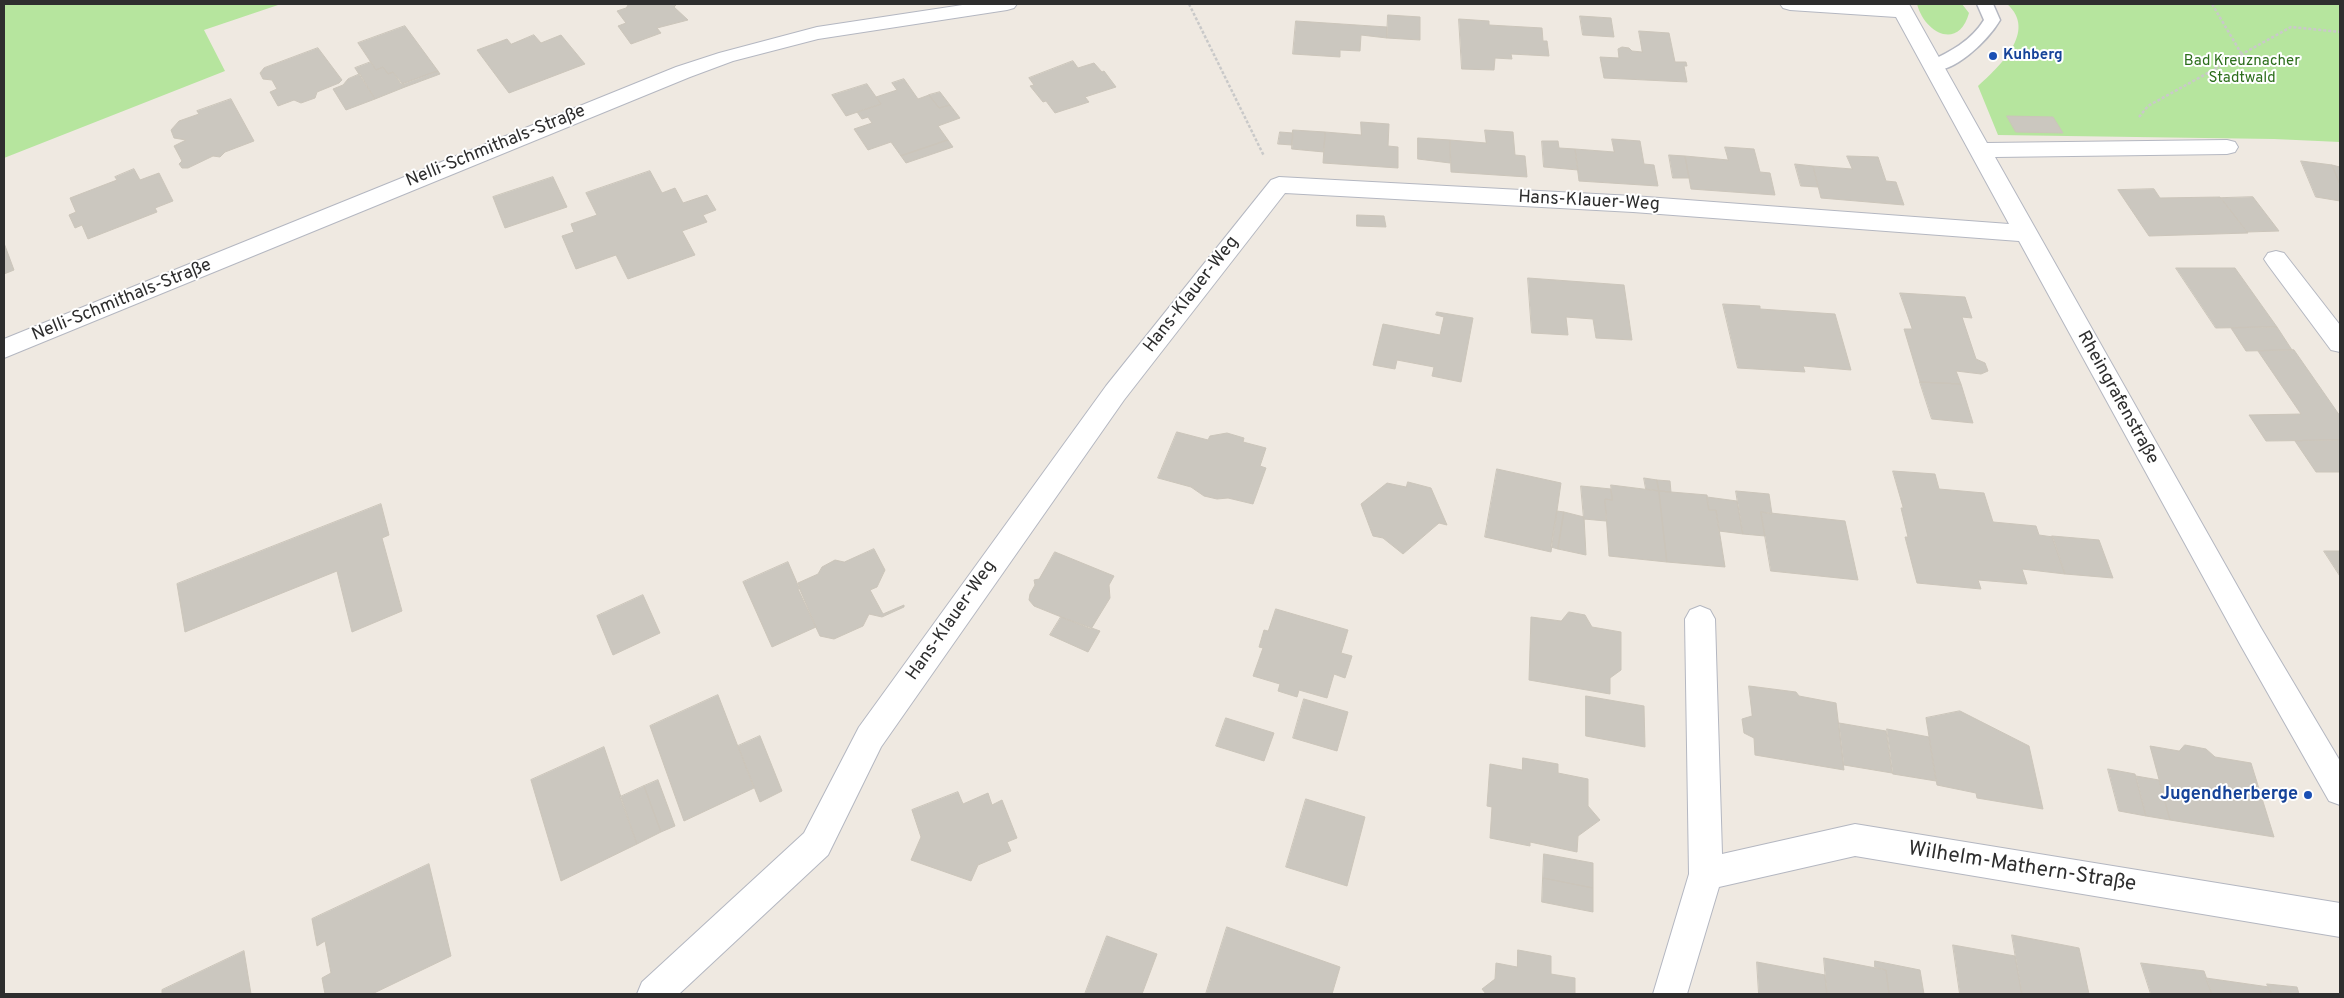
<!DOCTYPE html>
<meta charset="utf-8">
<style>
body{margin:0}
#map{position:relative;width:2344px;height:998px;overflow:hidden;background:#efe9e1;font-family:Overpass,sans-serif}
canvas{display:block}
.frame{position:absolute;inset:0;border:5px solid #2e2e2e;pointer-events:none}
</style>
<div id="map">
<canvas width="2344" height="998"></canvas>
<div class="frame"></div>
</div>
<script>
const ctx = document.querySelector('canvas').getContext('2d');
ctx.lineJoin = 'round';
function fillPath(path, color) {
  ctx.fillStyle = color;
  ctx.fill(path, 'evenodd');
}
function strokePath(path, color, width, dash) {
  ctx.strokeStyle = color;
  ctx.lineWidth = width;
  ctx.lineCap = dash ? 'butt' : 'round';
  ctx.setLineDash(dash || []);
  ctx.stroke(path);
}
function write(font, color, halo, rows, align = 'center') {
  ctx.font = font + ' Overpass,sans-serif';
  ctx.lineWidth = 4;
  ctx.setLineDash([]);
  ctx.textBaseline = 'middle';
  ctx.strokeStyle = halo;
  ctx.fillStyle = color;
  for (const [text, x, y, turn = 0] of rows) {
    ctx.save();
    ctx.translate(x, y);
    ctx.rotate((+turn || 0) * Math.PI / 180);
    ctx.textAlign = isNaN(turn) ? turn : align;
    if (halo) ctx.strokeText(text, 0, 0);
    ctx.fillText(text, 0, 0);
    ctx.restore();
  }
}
const green = new Path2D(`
 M4,4H281L204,30L225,71L4,158Z
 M1917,4H1962L1969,13C1959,50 1925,34 1917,4Z
 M2007,4H2340V142L2274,139L1998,135L1978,86C1999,67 2038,31 2007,4Z`);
const building = new Path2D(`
 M629,4H677L674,7L688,20L657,28L661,33L631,44L618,26L626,23L617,11L626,8Z
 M1388,15L1420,17V40L1387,38Z
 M1580,16L1611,18L1614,37L1583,35Z
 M1459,19L1489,21V25L1542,28L1543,41H1547L1549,56L1511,54L1512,59L1495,58L1494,70L1462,69Z
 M1296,21L1387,27V38L1361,35L1360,51L1340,50V57L1293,54Z
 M405,26L438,71L401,84L393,72L388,74L383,67L376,70L358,43Z
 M1639,31L1669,33L1675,62H1686L1687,66H1684L1687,82L1604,78L1600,57L1619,58L1618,49L1622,47L1629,48L1632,51L1642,52Z
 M534,35L541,43L561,35L585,64L509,93L477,50L507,39L511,44Z
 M318,48L342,80L339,83L317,92L315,98L301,103L294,100L278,106L270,92L277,89L272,80L263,79L260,73L264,68Z
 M1073,61L1078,68L1094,63L1102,72L1104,71L1116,87L1085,97L1089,102L1055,113L1046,101L1043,102L1030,86L1034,85L1029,78Z
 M371,62L376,70L383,67L388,74L393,72L405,87L375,99L355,68Z
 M438,71L440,74L405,87L403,84Z
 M360,74L375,99L346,110L333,89L343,85L348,79Z
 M904,79L918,99L929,95L939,108L950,105L960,118L938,126L948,140L901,156L891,142L868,150L854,129L872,123L868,117L862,119L857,112L881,104L876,97L897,90L892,83Z
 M867,84L881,104L846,116L832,95Z
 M940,92L950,105L939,108L929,95Z
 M231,99L254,141L225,152L220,157L213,156L188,168H182L179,164L182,161L174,146L186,140L174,138L171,130L179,121L199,114L197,111Z
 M2007,116L2053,117L2063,133L2016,132Z
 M1361,122L1389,124L1388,146L1398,147V168L1323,163L1325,132L1361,135Z
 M1293,130L1325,132L1324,152L1292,149Z
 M1485,130L1513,132L1515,155L1525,156L1527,177L1451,172L1450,140L1486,143Z
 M1280,132L1293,133L1292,145L1278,144Z
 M1418,138L1450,140V163L1418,159Z
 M1612,139L1640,141L1644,164L1654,165L1658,186L1579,181L1575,149L1614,152Z
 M948,140L953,147L906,163L901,156Z
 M1542,141H1558L1559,148L1575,149L1578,170L1544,167Z
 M1725,147L1754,149L1760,172L1770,173L1775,195L1691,189L1685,156L1728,160Z
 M1669,155L1685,156L1689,178H1673Z
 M1847,156L1878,157L1886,181L1896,182L1904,205L1821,198L1813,166L1852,169Z
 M2301,161L2332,165L2340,184V201L2316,197Z
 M1795,164L1813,166L1818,187L1801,186Z
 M2332,165L2340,167V184Z
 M134,169L140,180L159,173L173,201L155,208L157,212L88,239L82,225L75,228L69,215L76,212L70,198L117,180L115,177Z
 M650,171L662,193L675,188L683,203L707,195L716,210L703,215L707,222L682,231L695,255L628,279L616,255L576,269L562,236L574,232L571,224L597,215L586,193Z
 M553,177L567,207L505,228L493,197Z
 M2154,189L2160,198L2220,197L2248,233L2149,236L2118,190Z
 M2253,197L2279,231L2247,232L2221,198Z
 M1357,215L1384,216L1386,227L1357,226Z
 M4,243L14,270L4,274Z
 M2176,268H2235L2277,327L2216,328Z
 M1528,278L1624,285L1632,340L1596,338L1593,319L1566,317L1568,335L1532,333Z
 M1900,293L1965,297L1972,318L1962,317L1976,359L1985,363L1988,371L1981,374L1956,371L1961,384L1920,382L1904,329H1912Z
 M1723,304L1760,306V309L1835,314L1851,370L1803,366L1805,372L1738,368Z
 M1437,312L1473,318L1461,382L1432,376L1434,367L1397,360L1395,369L1373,365L1383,324L1440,335L1444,317L1436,315Z
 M2277,327L2292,350L2246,351L2231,328Z
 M2294,350L2340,416V440L2266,441L2249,415L2301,414L2258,351Z
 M1920,382L1961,384L1973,423L1932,419Z
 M1177,432L1208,440L1210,436L1227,433L1244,438L1243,442L1266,448L1260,466L1266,468L1253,504L1228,498L1217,499L1204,496L1191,487L1158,478Z
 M2340,440V472H2316L2295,441Z
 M1497,469L1561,483L1551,552L1485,537Z
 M1893,471L1935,474L1939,489L1984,493L1993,522L2036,526L2039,535L2053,537L2065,574L2022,569L2027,584L1978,580L1981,589L1917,583L1905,537H1908L1901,508H1903Z
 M1644,478L1657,480L1659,491L1646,489Z
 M1657,480L1670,481L1671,492L1659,491Z
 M1408,482L1431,488L1447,525L1439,523L1403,554L1383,538L1373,536L1361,504L1387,483L1406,487Z
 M1611,485L1659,491L1667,562L1609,556L1605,499L1612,500Z
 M1581,486L1611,489L1612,500L1605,499L1606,521L1584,519Z
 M1659,491L1707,495L1709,510H1716L1725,567L1667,562Z
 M1736,491L1769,494L1772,514L1761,512L1765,536L1743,534Z
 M1707,497L1737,501L1743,534L1719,531L1716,510H1709Z
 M381,504L389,535L382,538L402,611L352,632L337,571L185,632L177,584Z
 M1557,511L1564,512L1558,549L1551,547Z
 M1564,512L1584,517L1586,555L1558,549Z
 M1761,512L1845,521L1858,580L1771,571Z
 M2052,536L2099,540L2113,578L2065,574Z
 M874,549L885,570L877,587L870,590L883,614L904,605V607L882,617L869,614L863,626L834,639L820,636L798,589L800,588L798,583L818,574L822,567L835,560L844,562Z
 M2324,551H2340V576Z
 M1055,552L1114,576L1109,585L1110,598L1091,629L1034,606L1029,600L1030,594L1035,585L1034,580L1039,579Z
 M788,562L816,627L772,647L743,582Z
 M643,595L660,633L613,655L597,616Z
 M1276,609L1348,630L1341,653L1352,656L1345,678L1334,674L1327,698L1299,690L1297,697L1278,691L1280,684L1253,676L1263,648L1259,647L1264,630L1268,631Z
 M1569,612L1585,615L1592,627L1621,632V670L1610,678V694L1529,680L1531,617L1561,621Z
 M1061,617L1100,631L1088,652L1050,635Z
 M1749,686L1796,692L1799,696L1836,703L1844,770L1755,755L1754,738L1744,733L1742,719L1752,716Z
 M718,695L754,788L684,821L650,726Z
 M1586,696L1644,706L1645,747L1586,736Z
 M1304,699L1348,712L1337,751L1293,738Z
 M1960,711L2029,746L2043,809L1977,798L1976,793L1937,785L1926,718Z
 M1226,718L1274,733L1264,761L1216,746Z
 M1839,723L1886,731L1892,773L1844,765Z
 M1887,729L1929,737L1936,781L1893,774Z
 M760,736L782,791L760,802L738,746Z
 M2185,745L2206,749L2215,757L2251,763L2274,837L2170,820L2150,746L2179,751Z
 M604,747L637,844L561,881L531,780Z
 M1523,758L1558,764V773L1588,779V806L1600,820L1578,836L1577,852L1530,842V846L1490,838L1492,807L1487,806L1490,764L1522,770Z
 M2108,769L2135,774L2146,816L2119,811Z
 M2136,776L2159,780L2170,820L2146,816Z
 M658,780L675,826L661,832L644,786Z
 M644,786L661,832L637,844L620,797Z
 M958,792L963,804L988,793L992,805L1002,800L1017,838L1007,842L1011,851L978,865L971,881L911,860L921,837L912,810Z
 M1306,799L1365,817L1347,886L1286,867Z
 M1544,854L1593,863V888L1543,878Z
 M429,864L451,956L372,994H325L322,978L331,973L325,941L317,946L312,919Z
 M1543,878L1593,888V912L1542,902Z
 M1227,927L1340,967L1332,994H1206Z
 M2012,935L2079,948L2089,994H2022Z
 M1107,936L1157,954L1142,994H1085Z
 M1953,945L2015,956L2022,994H1960Z
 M1518,950L1551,956V974L1575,978V994H1486L1482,989L1495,979L1496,963L1517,967Z
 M244,951L251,994H162V990Z
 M1824,958L1886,970L1889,994H1827Z
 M1875,961L1920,970L1924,994H1889L1886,970L1875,967Z
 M1757,962L1825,975L1827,994H1759Z
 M2141,963L2204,971L2212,994H2151Z
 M2206,978L2269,987L2272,994H2212Z
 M2267,984L2297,987L2299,994H2272Z`);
const path = new Path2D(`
 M1189,4L1264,156
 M2212,4L2241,53
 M2139,117L2148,106L2291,27L2340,32`);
const service = new Path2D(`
 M1977,4H1993L2000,20C1989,39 1953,76 1928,70L1925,66L1928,62C1950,52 1971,41 1984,20Z`);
const minor = new Path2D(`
 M969,4H1017L1014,8L1007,10L818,39L733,61L690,77L4,358V339L676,67L719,53L817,27Z
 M1780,4H1909L1987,143L2227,140L2235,142L2238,147L2235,152L2227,154L1995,157L2261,628L2340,761V805L2329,801L2241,646L2019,241L1633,212L1285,193L1124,400L881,747L828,855L679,994H637L642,982L804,833L859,727L1106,386L1271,180L1279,177L1633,196L2009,224L1896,17L1790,10L1783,8Z
 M2276,251L2284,253L2340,325V352L2331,350L2268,265L2264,259L2268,253Z
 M1700,606L1710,610L1715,619L1722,854L1855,824L2340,903V937L1855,856L1719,887L1687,994H1653L1689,874L1685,619L1690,610Z`);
const markers = [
 [1993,56,5,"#1a4fb4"],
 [2308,795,5,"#1a4fb4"]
];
const farTransitnames = [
 ["Kuhberg",2003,56]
];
const farParknames = [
 ["Bad Kreuznacher",2242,62],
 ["Stadtwald",2242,79]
];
const streetNames = [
 ["Nelli-Schmithals-Straße",496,147,-22],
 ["Hans-Klauer-Weg",1589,202,3],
 ["Hans-Klauer-Weg",1192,295,-52],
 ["Nelli-Schmithals-Straße",122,301,-22],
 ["Rheingrafenstraße",2117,398,61],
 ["Hans-Klauer-Weg",952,621,-55]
];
const transitNames = [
 ["Jugendherberge",2298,795]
];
const nearStreetnames = [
 ["Wilhelm-Mathern-Straße",2022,868,9]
];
fillPath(green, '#b6e59e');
fillPath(building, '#cbc7bf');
strokePath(building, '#cbc5ba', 1);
strokePath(service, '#b4b7c1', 3);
strokePath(minor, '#b4b7c1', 2);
strokePath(path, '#c9c9c9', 2.5, [3, 2]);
fillPath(service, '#fff');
fillPath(minor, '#fff');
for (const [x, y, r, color] of markers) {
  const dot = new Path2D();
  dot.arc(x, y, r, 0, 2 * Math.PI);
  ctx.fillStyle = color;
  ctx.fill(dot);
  strokePath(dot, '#fff', 2);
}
write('bold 15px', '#164399', '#fff', farTransitnames, 'left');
write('15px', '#2c6e1b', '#fff', farParknames);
write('18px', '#2e2e2e', '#fff', streetNames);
write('bold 18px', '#164399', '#fff', transitNames, 'right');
write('21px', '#2e2e2e', '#fff', nearStreetnames);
</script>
